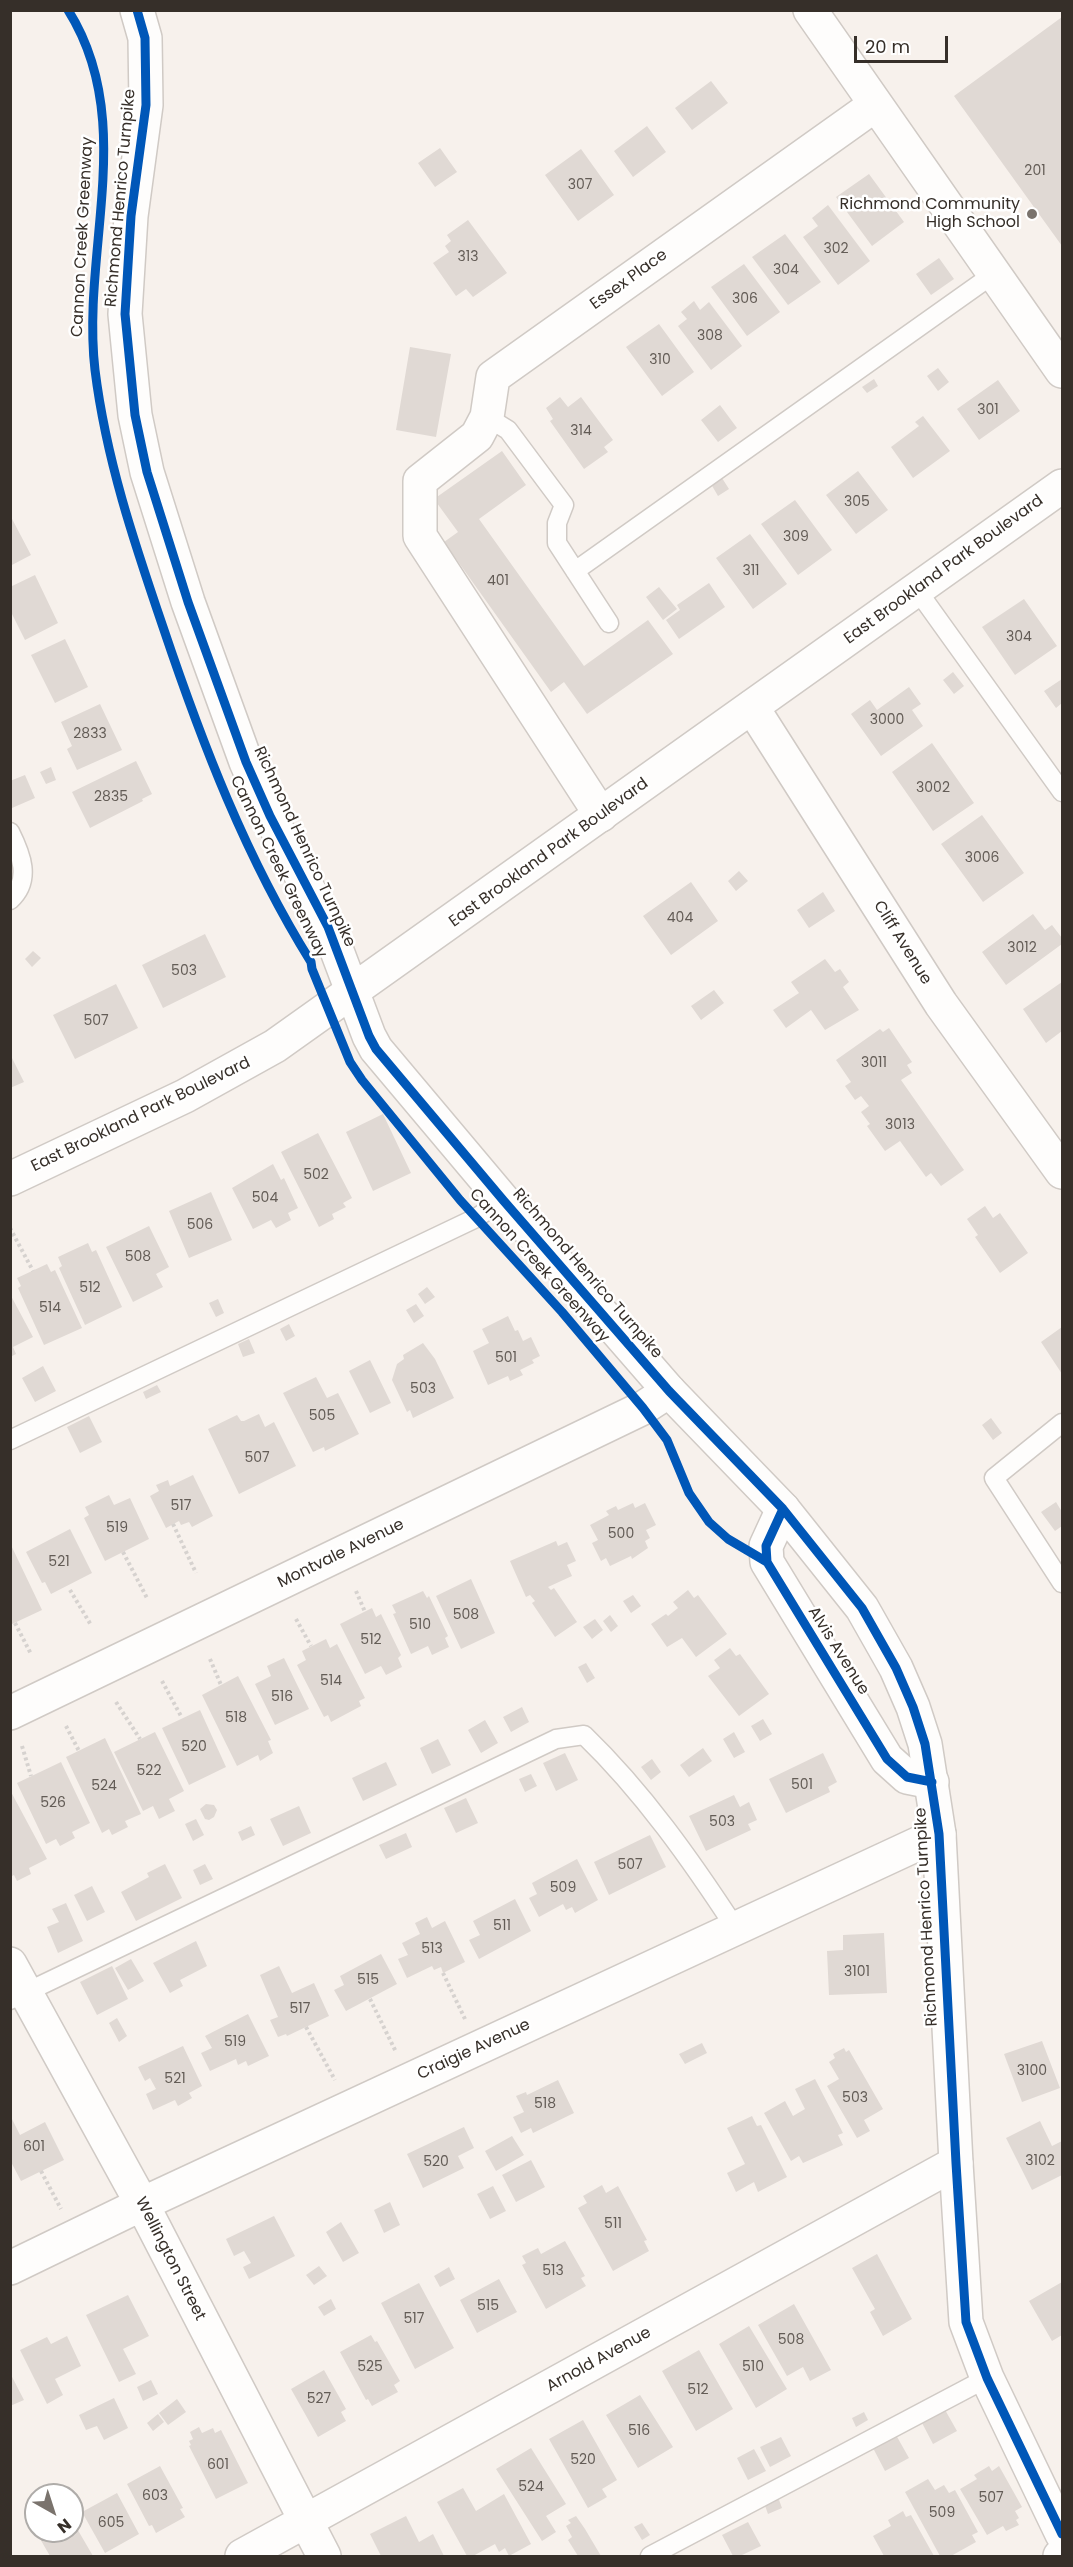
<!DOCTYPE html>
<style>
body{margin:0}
#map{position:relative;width:1073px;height:2567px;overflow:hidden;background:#f7f1ec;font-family:Poppins,sans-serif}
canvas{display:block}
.frame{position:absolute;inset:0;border:12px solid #362f29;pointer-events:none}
.north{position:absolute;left:24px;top:2483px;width:60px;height:60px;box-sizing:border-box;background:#fff;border:2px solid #afaca9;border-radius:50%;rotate:141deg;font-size:16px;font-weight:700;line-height:24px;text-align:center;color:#362f29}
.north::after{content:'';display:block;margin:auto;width:21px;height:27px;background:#7a736d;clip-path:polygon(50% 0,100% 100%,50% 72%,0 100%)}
.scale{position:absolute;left:854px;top:36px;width:94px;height:27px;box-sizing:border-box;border:3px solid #362f29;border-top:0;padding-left:8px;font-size:18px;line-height:21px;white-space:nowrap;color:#362f29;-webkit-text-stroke:4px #fff;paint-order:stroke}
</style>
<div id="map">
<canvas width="1073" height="2567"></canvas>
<div class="frame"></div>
<div class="north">N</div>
<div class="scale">20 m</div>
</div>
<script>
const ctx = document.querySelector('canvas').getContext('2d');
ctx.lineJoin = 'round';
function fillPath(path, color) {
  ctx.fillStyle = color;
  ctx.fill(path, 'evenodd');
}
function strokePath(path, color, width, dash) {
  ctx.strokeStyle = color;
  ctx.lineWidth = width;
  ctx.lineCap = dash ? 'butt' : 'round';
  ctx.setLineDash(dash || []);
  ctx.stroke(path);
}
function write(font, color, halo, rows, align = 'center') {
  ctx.font = font + ' Poppins,sans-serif';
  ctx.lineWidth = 5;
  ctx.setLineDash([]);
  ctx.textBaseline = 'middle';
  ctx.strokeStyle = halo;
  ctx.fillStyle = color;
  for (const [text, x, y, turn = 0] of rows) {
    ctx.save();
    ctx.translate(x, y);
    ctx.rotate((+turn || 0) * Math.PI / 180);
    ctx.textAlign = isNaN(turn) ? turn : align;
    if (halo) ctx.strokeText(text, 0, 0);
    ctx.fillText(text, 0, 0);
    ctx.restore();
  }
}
const building = new Path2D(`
 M1062,17V246L954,96Z
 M711,81L728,103L692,130L675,108Z
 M647,126L666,152L633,177L614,151Z
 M440,148L457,172L435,187L418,163Z
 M581,149L614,195L578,221L545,175Z
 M869,174L904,222L872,246L836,197Z
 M828,205L870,261L838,285L803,237L818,226L812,218Z
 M468,220L507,273L473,297L466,289L456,296L433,263L449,252L445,246L451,241L447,235Z
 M785,234L821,282L788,305L752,257Z
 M939,258L954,279L931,295L916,274Z
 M744,264L780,312L747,336L711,287Z
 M694,301L700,310L709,302L742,346L711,370L678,326L687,319L681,312Z
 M659,324L694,372L662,396L626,347Z
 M410,347L451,354L436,437L396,430Z
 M938,368L949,382L938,391L927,376Z
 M874,379L878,386L867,393L862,387Z
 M998,380L1020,411L979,440L957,409Z
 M560,397L568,407L581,397L613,440L604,447L608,452L584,469L550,421L553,419L546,408Z
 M720,405L737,428L718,442L701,420Z
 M923,416L950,451L913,478L891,447L919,426L915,422Z
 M502,451L526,485L479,519L584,666L648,620L673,654L587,714L564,682L551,692L444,542L458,532L434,499Z
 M858,471L888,510L856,534L826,495Z
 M722,478L729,489L718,496L711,484Z
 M795,500L832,550L798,575L761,524Z
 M10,515L31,555L10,566Z
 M750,534L787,584L753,609L716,558Z
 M35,575L58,623L25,640L10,610V587Z
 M709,583L725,607L679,639L666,620L680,610L677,605Z
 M659,587L677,609L663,620L646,597Z
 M1024,599L1057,646L1015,675L982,627Z
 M65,639L88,687L55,703L31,655Z
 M953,672L964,686L954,694L943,680Z
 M1062,679V703L1056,708L1044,691Z
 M909,687L921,704L912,710L923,726L881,756L851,714L870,700L877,710Z
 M100,704L122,750L77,770L67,749L72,746L61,722Z
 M932,743L974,803L933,831L892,772Z
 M136,761L152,794L142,799L143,801L90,828L72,792Z
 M51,767L56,780L46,784L40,772Z
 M25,775L35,798L12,808L10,781Z
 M982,815L1024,873L983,902L941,844Z
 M739,871L748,881L736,891L728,881Z
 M691,882L718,921L671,955L643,916Z
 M823,892L835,911L809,928L797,910Z
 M1033,914L1045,930L1052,925L1062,938V944L1006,985L982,952Z
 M205,934L226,977L163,1008L142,965Z
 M33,951L41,958L32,967L25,959Z
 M825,959L835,972L840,969L849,982L843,987L859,1010L825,1030L811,1010L786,1028L773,1010L799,993L791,982Z
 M1062,982V1031L1046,1043L1023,1009Z
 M116,984L138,1028L75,1059L53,1015Z
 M714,990L724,1003L701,1020L691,1006Z
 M889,1028L912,1062L907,1065L912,1073L901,1080L964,1170L941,1186L931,1173L926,1177L900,1141L885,1151L867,1126L870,1124L861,1112L869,1106L861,1096L855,1100L845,1086L851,1082L836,1060L880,1029L883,1032Z
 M10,1054L24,1082L10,1088Z
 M383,1114L411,1173L373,1191L346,1132Z
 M318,1133L352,1198L343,1203L346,1207L332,1214L334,1219L319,1227L281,1152Z
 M273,1164L281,1180L284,1178L298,1208L288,1213L291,1220L276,1228L271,1220L253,1229L232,1188Z
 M211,1192L232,1240L189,1258L169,1211Z
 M985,1206L993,1218L1000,1213L1028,1253L1000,1273L975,1237L978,1235L967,1219Z
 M149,1226L169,1267L156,1274L163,1287L133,1302L106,1247Z
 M88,1243L92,1252L96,1250L122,1307L85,1325L59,1268L62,1266L58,1257Z
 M47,1264L51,1272L55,1270L82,1328L44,1345L18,1288L21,1286L17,1278Z
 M427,1287L435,1297L425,1304L418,1294Z
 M10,1294L33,1337L13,1347L16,1354L10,1357Z
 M218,1299L224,1313L216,1317L209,1303Z
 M416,1304L424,1316L414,1323L406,1310Z
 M508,1316L515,1331L518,1330L523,1341L531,1337L540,1356L532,1360L534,1363L520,1370L523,1375L510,1381L508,1376L488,1385L473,1351L489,1343L482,1329Z
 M289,1324L295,1336L286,1341L280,1329Z
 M1062,1327V1374L1041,1342Z
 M249,1339L255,1353L243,1357L238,1344Z
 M423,1343L435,1359L454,1398L413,1418L410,1410L407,1412L392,1380L397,1364L404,1359L403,1355Z
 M370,1360L391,1403L370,1413L349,1371Z
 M43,1366L56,1391L35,1402L22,1378Z
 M316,1377L327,1398L338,1393L359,1434L325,1451L324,1447L313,1452L283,1393Z
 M157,1385L161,1392L146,1399L143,1392Z
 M259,1414L265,1427L274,1422L296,1466L239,1494L208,1429L237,1415L241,1421H244Z
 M89,1416L102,1442L80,1453L67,1427Z
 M991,1418L1002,1433L993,1440L982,1425Z
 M193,1475L213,1516L192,1527L189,1522L181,1525L179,1521L166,1528L150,1496L159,1491L156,1485L168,1480L170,1486Z
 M109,1495L114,1505L130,1498L149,1539L105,1561L84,1518L89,1515L85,1507Z
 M1056,1502L1062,1512V1526L1055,1531L1041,1512Z
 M633,1503L635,1508L645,1503L656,1525L646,1530L650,1538L645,1541L648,1548L632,1559L631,1556L610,1566L606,1558L601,1561L592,1543L598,1540L590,1525L609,1515L606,1511L616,1506L618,1510Z
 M70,1529L92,1573L51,1594L45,1582L42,1583L26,1552Z
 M556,1541L558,1546L567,1542L576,1561L567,1565L572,1576L548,1587L551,1590L554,1588L577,1622L555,1637L532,1603L535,1601L530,1595L526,1597L510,1561Z
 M10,1543L42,1610L10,1625Z
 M471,1579L495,1633L461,1649L436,1596Z
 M688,1590L694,1598L698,1595L727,1634L696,1657L682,1638L667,1647L651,1624L666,1614L668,1616L678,1608L673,1602Z
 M423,1591L427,1598L429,1596L448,1636L445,1638L449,1647L432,1655L428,1646L411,1654L393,1614L396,1613L392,1605Z
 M633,1595L641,1606L631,1613L623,1601Z
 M372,1608L376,1617L381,1614L401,1655L398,1658L402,1667L386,1675L381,1666L365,1674L340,1624Z
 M610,1615L618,1626L611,1632L603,1621Z
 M595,1619L603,1630L592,1639L583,1627Z
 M326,1639L330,1648L337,1644L365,1698L359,1701L361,1706L331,1722L328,1715L324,1717L297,1665L306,1660L302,1651Z
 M730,1648L736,1656L740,1654L769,1694L739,1716L708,1676L720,1668L714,1660Z
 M284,1658L309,1709L275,1725L255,1684L271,1676L267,1666Z
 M586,1663L595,1678L587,1683L578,1667Z
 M238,1676L271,1740L268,1741L273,1753L260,1761L258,1755L237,1766L202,1695Z
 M522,1707L529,1722L511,1732L503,1717Z
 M200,1710L226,1767L189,1785L162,1728Z
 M763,1719L772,1734L760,1741L751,1726Z
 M485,1720L498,1743L481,1753L468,1730Z
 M155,1732L184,1791L169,1799L175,1811L159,1819L153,1806L143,1811L114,1752Z
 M734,1732L745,1752L734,1758L723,1739Z
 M105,1738L141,1814L125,1821L128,1827L112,1835L109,1829L102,1833L66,1757Z
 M438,1739L451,1765L432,1774L420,1748Z
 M703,1748L712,1761L689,1777L680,1765Z
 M565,1753L578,1780L556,1791L543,1763Z
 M823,1753L837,1782L828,1787L830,1792L786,1813L769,1779Z
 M652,1759L661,1772L651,1780L641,1767Z
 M61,1762L90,1823L72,1832L75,1838L60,1846L56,1839L46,1844L17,1783Z
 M386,1762L397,1785L363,1801L352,1778Z
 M531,1774L537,1786L525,1792L519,1779Z
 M10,1790L47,1859L29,1868L31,1874L17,1881L14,1875L10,1877Z
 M734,1795L740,1807L749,1802L757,1820L748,1824L751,1830L706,1851L689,1816Z
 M466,1798L478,1823L456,1833L444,1808Z
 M206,1804L214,1805L217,1810L214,1817L209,1820L205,1819L200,1809Z
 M299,1806L311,1833L283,1846L270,1819Z
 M196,1819L204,1835L193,1841L185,1824Z
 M251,1826L255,1835L242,1841L238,1832Z
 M406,1833L412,1847L386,1859L379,1845Z
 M650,1835L666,1867L609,1895L594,1862Z
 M577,1859L598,1900L575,1913L572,1907L566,1910L563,1904L539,1917L529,1898L537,1894L532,1883Z
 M165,1864L182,1898L136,1921L121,1892L149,1877L147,1873Z
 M205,1864L213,1879L200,1885L193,1870Z
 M92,1886L105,1912L87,1921L74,1895Z
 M515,1899L531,1931L479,1959L469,1940L480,1935L473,1921Z
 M66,1903L83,1941L58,1953L47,1927L59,1922L52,1909Z
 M427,1917L432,1928L445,1921L465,1962L443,1973L441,1967L434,1970L432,1966L407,1978L398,1959L408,1955L402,1943L420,1934L415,1923Z
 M884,1933L887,1993L829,1995L827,1951L843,1950V1935Z
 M196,1941L207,1966L180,1980L183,1986L170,1993L153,1963Z
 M381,1954L397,1984L346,2011L334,1990L344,1985L340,1976Z
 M131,1959L144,1981L128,1990L115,1968Z
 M112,1966L128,1999L97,2015L80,1982Z
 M279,1966L292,1993L314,1983L329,2016L287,2036L286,2034L278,2037L270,2020L278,2017L260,1975Z
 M248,2014L269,2056L248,2066L246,2061L238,2065L236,2059L210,2071L201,2053L212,2048L205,2036Z
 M117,2018L127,2036L119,2042L109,2023Z
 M1042,2041L1060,2088L1022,2102L1004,2054Z
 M702,2043L707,2053L685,2064L679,2054Z
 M183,2046L202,2086L189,2093L192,2098L178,2106L175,2100L153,2110L146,2094L156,2089L150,2078L145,2081L138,2067Z
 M844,2048L846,2052L849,2050L883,2109L864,2120L870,2131L857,2138L827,2086L839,2079L829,2062L835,2058L833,2054Z
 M815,2079L843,2133L838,2135L843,2145L803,2163L799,2156L791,2161L764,2113L785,2101L793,2116L805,2109L795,2089Z
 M558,2080L574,2113L533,2133L531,2128L521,2133L513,2117L524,2112L516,2096L526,2092L527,2095Z
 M10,2115L20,2135L45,2122L64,2160L21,2181L10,2160Z
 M752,2116L757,2126L761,2125L787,2177L758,2192L754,2182L736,2192L727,2173L745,2164L727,2128Z
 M1040,2121L1052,2146L1062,2141V2175L1032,2190L1006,2138Z
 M464,2127L474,2148L458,2156L464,2168L423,2188L407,2154Z
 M512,2136L524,2155L496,2171L485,2151Z
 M531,2160L545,2187L516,2202L502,2175Z
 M602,2185L606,2193L618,2186L647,2240L644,2241L649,2251L613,2271L578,2208L587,2203L583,2196Z
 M493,2186L506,2211L490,2219L477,2194Z
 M390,2202L400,2225L384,2233L374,2210Z
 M274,2216L295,2256L249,2279L243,2267L251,2263L244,2251L234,2256L226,2239Z
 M341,2222L359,2253L343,2262L326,2232Z
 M565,2241L585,2276L581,2278L586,2286L546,2309L522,2265L526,2263L522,2256L538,2248L541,2254Z
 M877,2254L912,2319L883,2336L870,2312L875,2309L852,2268Z
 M319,2266L327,2276L314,2285L306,2275Z
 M449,2267L455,2279L440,2287L434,2276Z
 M499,2279L517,2312L477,2333L460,2300Z
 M1062,2282V2335L1052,2341L1029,2301Z
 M419,2283L454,2348L415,2369L381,2303Z
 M128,2295L149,2336L123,2349L136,2374L119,2382L86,2315Z
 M331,2299L336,2309L324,2316L318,2307Z
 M794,2304L831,2370L810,2381L803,2367L787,2376L758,2325Z
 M749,2326L787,2389L756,2408L719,2344Z
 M371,2335L375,2342L377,2341L400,2381L394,2385L398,2392L372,2406L368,2399L366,2400L340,2352Z
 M67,2336L81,2366L55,2379L63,2395L47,2404L20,2350L47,2337L51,2344Z
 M699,2350L733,2409L696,2431L662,2371Z
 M324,2370L346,2409L341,2412L346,2421L318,2437L291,2389Z
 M10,2373L24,2400L10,2406Z
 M151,2380L158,2394L143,2401L137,2387Z
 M640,2395L673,2447L638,2468L606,2415Z
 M114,2398L128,2428L104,2440L97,2426L86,2430L79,2415Z
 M177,2399L186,2412L168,2425L159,2413Z
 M944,2408L957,2431L933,2444L921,2421Z
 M864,2412L868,2420L856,2427L852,2418Z
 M158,2414L164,2422L153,2431L147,2423Z
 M583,2420L617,2480L602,2489L607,2497L588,2508L549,2439Z
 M199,2427L202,2433L213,2428L215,2433L221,2430L248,2483L216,2499L189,2446L191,2445L189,2441L193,2439L190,2432Z
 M896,2435L909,2458L885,2471L873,2448Z
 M781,2437L791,2456L770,2467L760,2447Z
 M531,2448L566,2504L546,2516L556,2532L542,2541L496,2469Z
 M754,2449L766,2471L748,2480L737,2458Z
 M160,2466L183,2508L180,2509L185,2517L156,2533L152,2525L149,2526L127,2484Z
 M989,2466L992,2471L999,2466L1022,2507L1015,2511L1019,2518L1016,2520L1019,2525L1006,2531L1003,2526L987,2535L960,2489L977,2479L974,2475Z
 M928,2479L935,2490L944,2485L949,2493L955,2490L978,2532L972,2535L976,2542L951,2556H940L905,2492Z
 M463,2488L476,2511L504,2494L531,2544L509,2556L505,2548L499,2552L495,2544L473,2556H467L437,2502Z
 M117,2493L139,2534L105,2553L82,2512Z
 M778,2497L782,2508L768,2514L764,2503Z
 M903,2511L906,2517L911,2515L934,2556H884L873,2536L891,2526L888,2520Z
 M406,2516L419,2542L433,2534L444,2556H381L370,2534Z
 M576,2516L585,2529L601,2556H578L568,2540L572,2537L566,2526L571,2523L568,2520Z
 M72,2520L93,2556H50L39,2537L50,2531H72Z
 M748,2522L761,2546L740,2556H733L722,2535Z
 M642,2523L650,2535L642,2540L634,2527Z`);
const path = new Path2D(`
 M10,1228L33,1271
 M173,1524L196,1573
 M123,1552L147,1598
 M70,1590L91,1625
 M356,1591L365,1612
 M296,1619L311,1646
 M15,1623L31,1654
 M210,1659L221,1685
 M162,1681L182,1718
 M116,1702L140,1739
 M66,1726L79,1751
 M22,1746L31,1776
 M443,1973L465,2019
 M370,1999L396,2052
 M306,2027L335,2080
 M41,2171L61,2209`);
const lane = new Path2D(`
 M487,417L508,430L564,505L557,523V543L609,623
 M575,571L995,273
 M917,590L1062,792
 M10,832C21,854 32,880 10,900
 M1062,1423L994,1478L1062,1583
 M10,1440L476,1218L503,1200
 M10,2000L556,1739L584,1735C643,1792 691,1860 736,1929
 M650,2556L987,2378`);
const street = new Path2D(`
 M810,10L1062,371
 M752,707L941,1004L1062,1172
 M601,815L420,536V481L477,436L487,417L493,377L875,105
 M783,1509L766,1546L767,1562L887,1759L907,1777L932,1782
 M10,1713L643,1408L669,1391
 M10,1964L142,2204L324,2556
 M10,2268L142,2204L939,1834
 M242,2556L956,2163
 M1060,2556L1062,2555`);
const secondary = new Path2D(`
 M137,10L145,38L146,105L131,216L125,314L135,415L147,472L188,602L246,762L270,816L328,927L369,1036L376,1049L503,1200L669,1391L783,1509L862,1608L896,1668L913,1707L925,1744L939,1834L956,2163L966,2322L987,2378L1062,2534
 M10,1179L185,1096L275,1046L1062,486`);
const cycleway = new Path2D(`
 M68,10C138,121 81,250 95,370C106,459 134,542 163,627C202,743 246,858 311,962L312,969L350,1062L362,1080L460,1200L562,1312L643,1408L667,1440L689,1493L709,1522L728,1539L767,1562
 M137,10L145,38L146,105L131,216L125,314L135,415L147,472L188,602L246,762L270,816L328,927L369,1036L376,1049L503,1200L669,1391L783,1509L862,1608L896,1668L913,1707L925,1744L939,1834L956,2163L966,2322L987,2378L1062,2534
 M783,1509L766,1546L767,1562L887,1759L907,1777L932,1782`);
const markers = [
 [1032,214,6,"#7a736d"]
];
const numberNames = [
 ["201",1035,171],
 ["307",580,185],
 ["302",836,249],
 ["313",468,257],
 ["304",786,270],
 ["306",745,299],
 ["308",710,336],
 ["310",660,360],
 ["301",988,410],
 ["314",581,431],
 ["305",857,502],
 ["309",796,537],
 ["311",751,571],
 ["401",498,581],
 ["304",1019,637],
 ["3000",887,720],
 ["2833",90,734],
 ["3002",933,788],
 ["2835",111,797],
 ["3006",982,858],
 ["404",680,918],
 ["3012",1022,948],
 ["503",184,971],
 ["507",96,1021],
 ["3011",874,1063],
 ["3013",900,1125],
 ["502",316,1175],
 ["504",265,1198],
 ["506",200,1225],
 ["508",138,1257],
 ["512",90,1288],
 ["514",50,1308],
 ["501",506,1358],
 ["503",423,1389],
 ["505",322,1416],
 ["507",257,1458],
 ["517",181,1506],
 ["519",117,1528],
 ["500",621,1534],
 ["521",59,1562],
 ["508",466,1615],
 ["510",420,1625],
 ["512",371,1640],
 ["514",331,1681],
 ["516",282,1697],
 ["518",236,1718],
 ["520",194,1747],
 ["522",149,1771],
 ["501",802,1785],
 ["524",104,1786],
 ["526",53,1803],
 ["503",722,1822],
 ["507",630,1865],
 ["509",563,1888],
 ["511",502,1926],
 ["513",432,1949],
 ["3101",857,1972],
 ["515",368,1980],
 ["517",300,2009],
 ["519",235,2042],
 ["3100",1032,2071],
 ["521",175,2079],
 ["503",855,2098],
 ["518",545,2104],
 ["601",34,2147],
 ["3102",1040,2161],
 ["520",436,2162],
 ["511",613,2224],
 ["513",553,2271],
 ["515",488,2306],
 ["517",414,2319],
 ["508",791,2340],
 ["525",370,2367],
 ["510",753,2367],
 ["512",698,2390],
 ["527",319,2399],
 ["516",639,2431],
 ["520",583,2460],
 ["601",218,2465],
 ["524",531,2487],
 ["603",155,2496],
 ["507",991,2498],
 ["509",942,2513],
 ["605",111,2523]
];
const streetNames = [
 ["Richmond Henrico Turnpike",121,198,-85],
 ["Cannon Creek Greenway",83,237,-87],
 ["Essex Place",629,280,-36],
 ["East Brookland Park Boulevard",944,570,-36],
 ["Richmond Henrico Turnpike",304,847,65],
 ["East Brookland Park Boulevard",549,853,-36],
 ["Cannon Creek Greenway",278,867,64],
 ["Cliff Avenue",902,943,58],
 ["East Brookland Park Boulevard",141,1115,-26],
 ["Cannon Creek Greenway",539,1266,48],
 ["Richmond Henrico Turnpike",587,1274,49],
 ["Montvale Avenue",341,1554,-26],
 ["Alvis Avenue",838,1651,58],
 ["Richmond Henrico Turnpike",927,1917,-93],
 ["Craigie Avenue",474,2050,-25],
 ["Wellington Street",170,2259,63],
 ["Arnold Avenue",599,2360,-29]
];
const poiNames = [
 ["Richmond Community",1020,205],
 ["High School",1020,223]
];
fillPath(building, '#e0d9d4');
strokePath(lane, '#d0cac5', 21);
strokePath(street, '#d0cac5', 36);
strokePath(secondary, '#d0cac5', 36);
strokePath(path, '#d6d2cf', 4, [3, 3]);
strokePath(lane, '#fefdfc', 18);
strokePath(street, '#fefdfc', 33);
strokePath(secondary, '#fefdfc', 33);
strokePath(cycleway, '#0057b8', 9);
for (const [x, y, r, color] of markers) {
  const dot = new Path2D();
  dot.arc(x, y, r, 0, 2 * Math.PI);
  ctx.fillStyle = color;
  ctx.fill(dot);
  strokePath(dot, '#fff', 2);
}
write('14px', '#635c56', null, numberNames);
write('16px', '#362f29', '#fff', streetNames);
write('16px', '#362f29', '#fff', poiNames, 'right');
</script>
